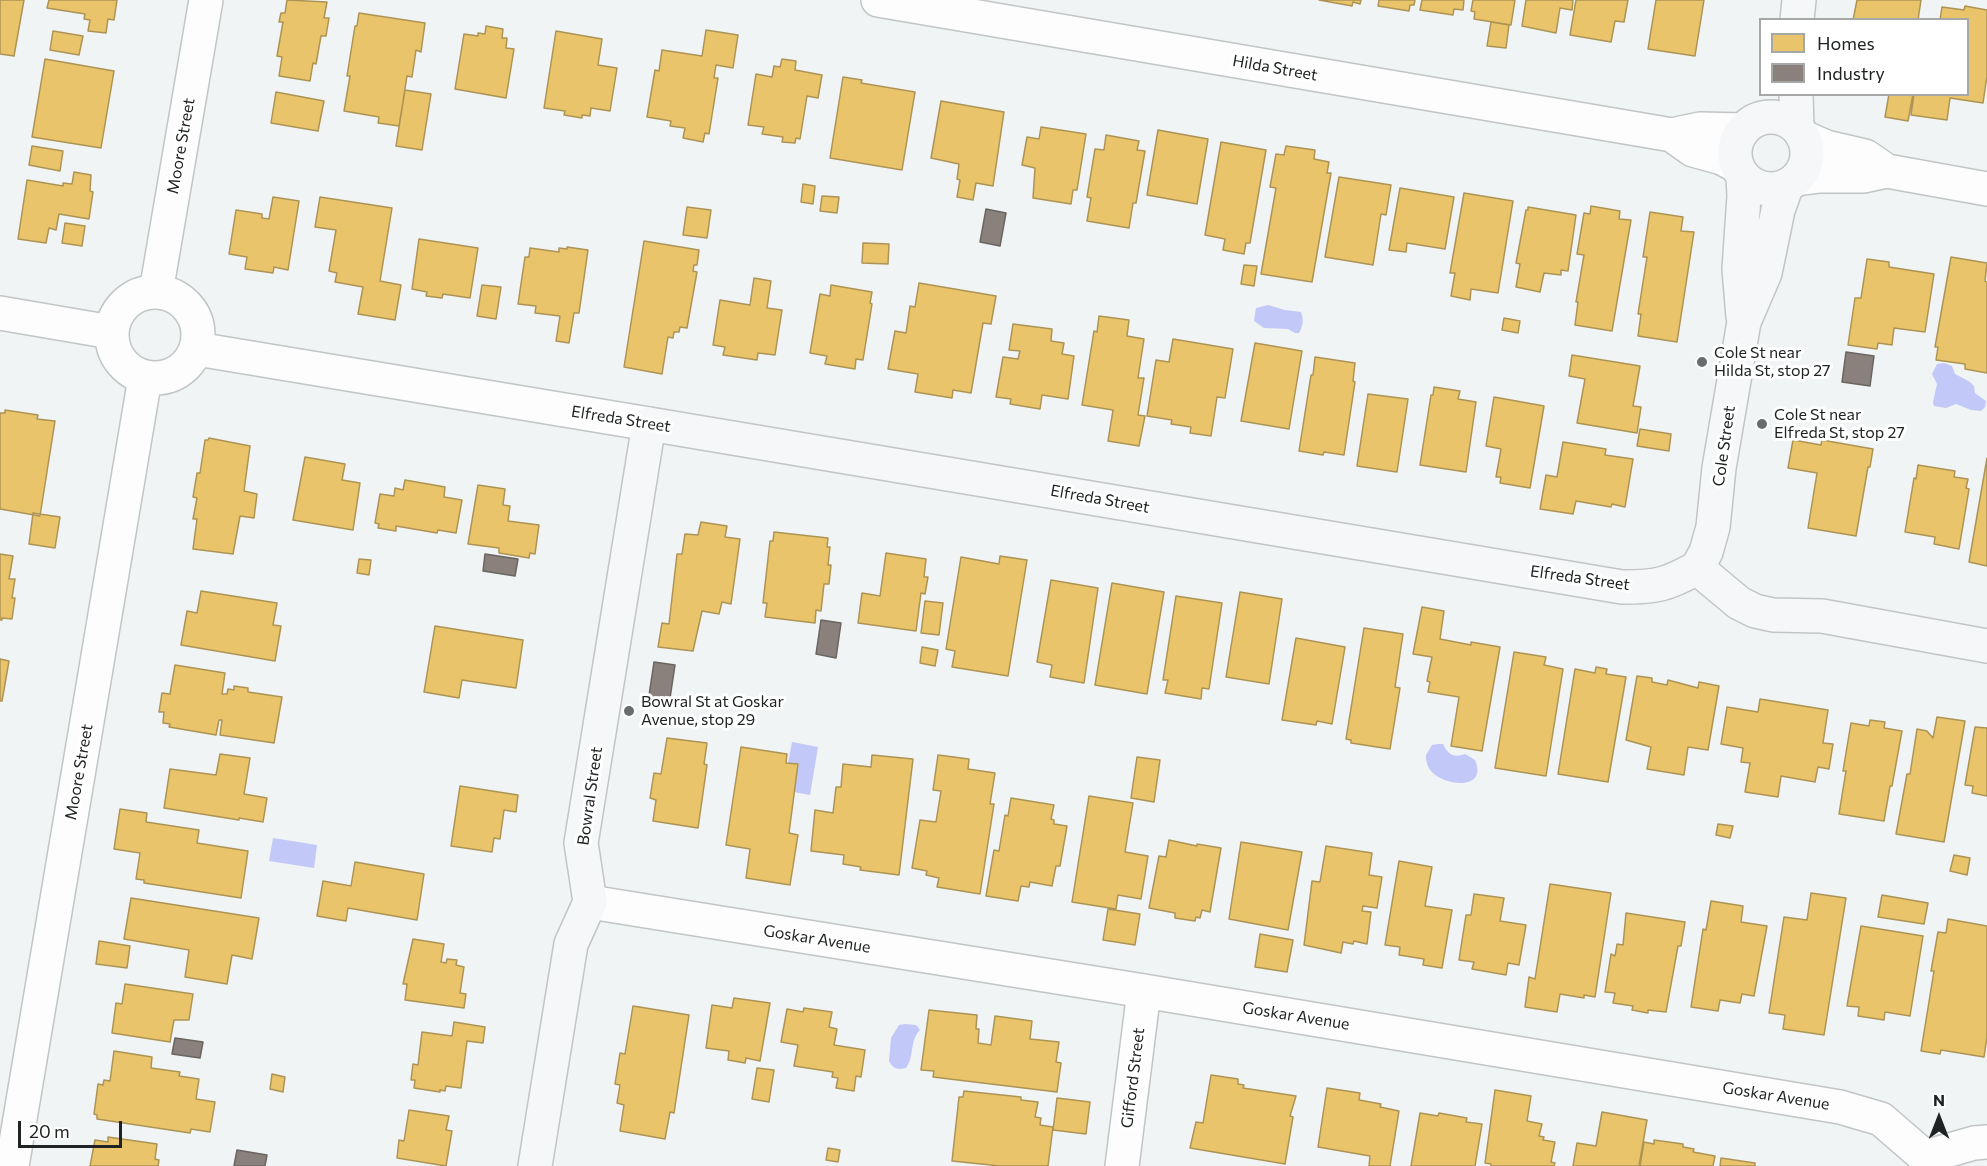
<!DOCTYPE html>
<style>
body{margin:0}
#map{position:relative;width:1987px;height:1166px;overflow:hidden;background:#f0f4f5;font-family:Commissioner,sans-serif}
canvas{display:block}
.legend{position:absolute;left:1759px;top:18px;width:210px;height:78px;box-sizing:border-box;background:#fff;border:2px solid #a6a7a7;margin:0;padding:8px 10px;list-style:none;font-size:18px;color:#202323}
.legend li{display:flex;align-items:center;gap:12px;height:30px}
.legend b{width:30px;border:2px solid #a6a7a7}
.north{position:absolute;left:1909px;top:1088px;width:60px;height:60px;-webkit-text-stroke:4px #fff;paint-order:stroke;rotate:0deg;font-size:16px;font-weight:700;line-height:24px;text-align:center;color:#202323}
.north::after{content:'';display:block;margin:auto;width:21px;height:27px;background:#202323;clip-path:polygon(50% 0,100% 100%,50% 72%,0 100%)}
.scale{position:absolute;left:18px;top:1121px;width:104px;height:27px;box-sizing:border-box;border:3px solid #202323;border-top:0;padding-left:8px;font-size:18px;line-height:21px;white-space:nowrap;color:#202323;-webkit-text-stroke:4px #fff;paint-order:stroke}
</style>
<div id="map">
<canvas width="1987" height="1166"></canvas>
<ul class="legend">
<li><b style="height:16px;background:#e9c46a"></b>Homes</li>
<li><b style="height:16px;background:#8a817c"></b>Industry</li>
</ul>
<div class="north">N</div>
<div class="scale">20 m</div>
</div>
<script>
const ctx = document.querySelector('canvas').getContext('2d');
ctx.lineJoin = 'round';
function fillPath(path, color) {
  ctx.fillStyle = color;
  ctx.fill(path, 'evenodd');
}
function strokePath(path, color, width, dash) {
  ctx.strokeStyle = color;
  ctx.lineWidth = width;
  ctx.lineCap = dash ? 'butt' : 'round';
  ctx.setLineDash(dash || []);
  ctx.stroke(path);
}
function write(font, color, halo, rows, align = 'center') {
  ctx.font = font + ' Commissioner,sans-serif';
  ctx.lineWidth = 6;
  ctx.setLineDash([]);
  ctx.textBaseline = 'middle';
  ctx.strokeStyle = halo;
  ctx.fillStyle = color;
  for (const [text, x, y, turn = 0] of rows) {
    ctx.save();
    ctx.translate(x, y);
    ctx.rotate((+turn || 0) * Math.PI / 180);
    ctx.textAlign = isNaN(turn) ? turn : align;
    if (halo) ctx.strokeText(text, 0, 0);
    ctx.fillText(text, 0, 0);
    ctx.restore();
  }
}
const water = new Path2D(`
 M1268,305L1285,310L1301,312C1304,319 1303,326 1299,333H1295L1288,329L1264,328L1254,321L1256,308Z
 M1944,363L1952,366L1955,374L1970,382L1974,386L1975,393L1986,401L1985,407L1981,411L1971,410L1956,404L1946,408L1934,406L1933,402L1937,384L1932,374L1937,364Z
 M792,742L818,747L810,795L783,790Z
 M1438,744H1443C1448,755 1454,758 1465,754L1475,760C1488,791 1445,786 1432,772C1427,767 1426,761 1426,755L1432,745Z
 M273,838L317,845L314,868L269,861Z
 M905,1024L916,1025L920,1030C909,1041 915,1056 906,1068C898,1070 893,1069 889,1061L891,1038L899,1025Z`);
const homes = new Path2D(`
 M0,0H24L14,56L0,54Z
 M49,0H117L114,20L108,19L106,33L88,31L90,20L84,19L85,14L47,8Z
 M287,0L327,2L324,18H329L326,36H321L316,64L313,63L310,81L279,76L282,57L277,56L283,22H279L281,13H285Z
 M1319,0H1361L1360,4L1353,2L1352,6Z
 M1379,0H1415L1414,5H1410L1409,11L1378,6Z
 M1422,0H1464L1463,10L1454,9L1453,15L1420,10Z
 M1473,0H1515L1511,25L1474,19L1475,12L1471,11Z
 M1526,0H1573L1572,10L1560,8L1556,33L1522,26Z
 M1576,0H1628L1624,22L1615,21L1611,42L1570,35Z
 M1656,0H1704L1695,56L1648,49Z
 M1857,0H1921L1918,20H1853Z
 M1965,6L1987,10V76L1983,103L1950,98L1947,120L1911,115L1914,94H1968V20H1940L1942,7L1964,10Z
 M359,13L425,23L421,52L416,50L412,77L407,76L399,126L378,123L379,117L344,111L350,76H347L355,26H357Z
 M1491,22L1509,25L1506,48L1487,46Z
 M486,26L503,29L502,38H507L506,48L514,49L506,98L455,89L464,34L478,36V33L485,34Z
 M706,30L738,35L733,68L716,65L714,78H718L709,134L705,133L703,142L683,138L685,128L670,126L671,121L647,117L655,70L659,71L662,50L702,56Z
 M53,31L83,36L79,55L50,50Z
 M556,31L602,39L598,65L617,68L610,111L591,108L590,116L582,115V118L564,115L565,111L544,108Z
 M45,59L114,71L101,148L32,137Z
 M782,59L796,61L795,70L822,75L818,98L807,96L800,139L796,138L795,143L782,142L783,137L762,134L764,127L748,125L756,74L772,77L774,66L780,67Z
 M843,77L862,80L861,83L915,92L902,170L830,158Z
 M405,90L431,94L422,150L396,146Z
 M276,92L324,101L318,131L271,123Z
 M1889,94H1913L1908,121L1885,117Z
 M941,101L1004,112L993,186L976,183L973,200L957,197L960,180L957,179L959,164L931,158Z
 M1041,127L1086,134L1077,190H1073L1071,204L1033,198L1035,168L1022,165L1027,137L1039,139Z
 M1158,130L1208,139L1197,204L1147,195Z
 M1106,135L1139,141L1137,150L1145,151L1136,203H1133L1129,228L1087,221L1091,198L1087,197L1095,149L1104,150Z
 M1221,142L1266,150L1250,243H1246L1244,254L1223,250L1225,239L1205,235Z
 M32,146L63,151L60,171L29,165Z
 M1286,146L1315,150L1314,159L1329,162L1327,173H1331L1312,282L1261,274L1276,188L1270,187L1276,154L1284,155Z
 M74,172L91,175L90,191L93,192L89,219L59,214L56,230L49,228L46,243L18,239L27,180L63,186V183L72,184Z
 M1339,177L1391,185L1386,215L1381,214L1373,265L1325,257Z
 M803,184L815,186L813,204L801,202Z
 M1400,188L1454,197L1445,249L1407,243L1406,252L1389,250Z
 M1464,193L1513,201L1498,293L1471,289L1470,300L1451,296L1455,273H1450Z
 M822,196L839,197L837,213L820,211Z
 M273,197L299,201L288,270L274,267L273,273L245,269L247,257L229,254L236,210L262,214V218L269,219Z
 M320,197L392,208L380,281L401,285L395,320L358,314L363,287L335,282L337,273L329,271L336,230L315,227Z
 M1591,206L1620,211L1619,219L1631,220L1612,331L1575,325L1578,302H1576L1584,255L1577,254L1584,213L1590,214Z
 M687,207L711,210L707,238L683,235Z
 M1528,207L1576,215L1568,271L1561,270V275L1544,273L1540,292L1516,287L1520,264L1516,263L1526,210H1528Z
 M1650,212L1683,217L1681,231L1694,232L1677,342L1638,336L1641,314H1638L1647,257H1643Z
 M65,223L85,226L82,246L62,243Z
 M419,239L478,248L470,298L443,294L442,298L426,296L427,292L412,289Z
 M644,241L699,250L697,265H694L693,271L697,272L687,328L680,327L679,332H674L673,338L668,337L662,374L624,367Z
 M863,243L889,244L888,264L862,263Z
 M567,247L588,250L579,313H574L569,343L556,341L560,316L535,313L536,306L518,304L525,257H529L530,248L559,252V248L567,249Z
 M1951,257L1987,263L1985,281L1987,282V373L1965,369V364L1936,360L1938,347H1935Z
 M1867,259L1889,262V267L1934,274L1925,332L1894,328L1892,345L1878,343L1877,349L1848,345L1855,298H1861Z
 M1244,265L1257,266L1254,286L1241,284Z
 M754,278L771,281L767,308L782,310L775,355L758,353L757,360L723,355L725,347L713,345L720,300L750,305Z
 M919,283L996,296L991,324L983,323L971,393L953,390L952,398L915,392L918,374L888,369L895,331L906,333L910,306L915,307Z
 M482,285L501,287L496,319L477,316Z
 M831,285L872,292L870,303L872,304L863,360L856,359L855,369L825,364L827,356L810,353L820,294L830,296Z
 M1099,316L1129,320L1127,336L1144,339L1138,378H1144L1138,415L1145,416L1139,446L1108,441L1113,410L1082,405L1094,331L1097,332Z
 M1504,318L1520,321L1518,333L1502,330Z
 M1013,324L1052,329L1051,341L1064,343L1062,354L1074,356L1068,399L1042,395L1040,409L1010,404L1011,399L996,397L1003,357L1018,359L1020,351L1009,350Z
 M1173,339L1233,349L1225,398L1217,397L1211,436L1190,433L1191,427L1171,424L1172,420L1147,416L1156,360L1169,362Z
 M1255,343L1302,351L1289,429L1241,421Z
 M1572,355L1640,366L1633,406L1641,407L1637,433L1577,423L1585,379L1569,376Z
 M1315,357L1355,363L1353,381L1355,382L1344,455L1324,452L1323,455L1299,451L1311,375H1313Z
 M1434,387L1460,391L1458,399L1476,402L1466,472L1420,465L1431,395H1433Z
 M1368,394L1408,399L1397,472L1357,466Z
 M1494,397L1544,406L1530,488L1500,483L1501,477H1496L1501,449L1486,446Z
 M5,410L38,415L37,419L55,421L40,516L0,509V413H5Z
 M1640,429L1671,434L1669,451L1637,446Z
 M209,438L250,446L244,491L257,494L254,518L240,516L233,554L193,549L197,519H193L197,498L193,497L197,473H200L205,440H208Z
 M1793,440L1821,445L1822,440L1873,449L1870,467H1868L1856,536L1808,528L1817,473L1788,468Z
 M1563,442L1606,449L1605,455L1633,459L1625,507L1612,504L1611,507L1576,501L1573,514L1540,509L1546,475L1557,477Z
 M305,457L345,464L342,480L360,483L353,530L293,520Z
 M1987,458V566L1969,562Z
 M1918,465L1955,471L1954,477L1968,479L1966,488L1969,489L1959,549L1934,544L1935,537L1905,532L1914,478L1916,479Z
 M405,480L445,487L444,497L462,500L456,533L438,530L437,533L396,526V531L378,528L379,524L375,523L380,494L394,496L395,488L403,490Z
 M478,485L505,489L503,505L510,506L508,521L539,525L535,554L530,553L529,558L499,553V548L468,544Z
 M33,513L60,517L55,548L29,544Z
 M701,522L727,526L725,537L740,539L731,604L722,602L719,614L702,611L693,651L658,647L662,623L669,624L677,554H682L685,534L698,535Z
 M774,532L828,538L827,547H830L828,565H831L829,584H824L821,611L816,610L815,623L765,617L767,603H763L770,541H773Z
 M886,553L926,559L924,577H928L925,594L921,593L916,631L858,623L862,593L880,596Z
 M0,554L13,556L9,579H15L12,598H15L12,619L2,618V620H0Z
 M1000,556L1027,560L1008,676L952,667L955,651L946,649L961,557L999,564Z
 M359,559L371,560L369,575L357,573Z
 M1051,580L1098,588L1084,683L1050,677L1052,665L1037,662Z
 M1112,583L1164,592L1147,694L1095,685Z
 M201,591L277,603L273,625L281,626L275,661L181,645L187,611L197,613Z
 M1240,592L1282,599L1269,684L1226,677Z
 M1176,596L1222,603L1209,689L1202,688L1201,699L1165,693L1168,680H1163Z
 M925,601L943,603L939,635L921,633Z
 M1422,607L1444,611L1440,639L1471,645V642L1500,647L1482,751L1451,746L1459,697L1428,692L1430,682L1427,681L1432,657L1413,654Z
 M435,626L523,640L516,688L462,680L459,698L424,692Z
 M1364,628L1403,634L1395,687L1400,688L1390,749L1351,743V740L1346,739Z
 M1296,638L1345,647L1332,724L1317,721L1316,725L1282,720Z
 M922,647L938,650L935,666L920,663Z
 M1514,652L1546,657L1544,665L1563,669L1546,776L1495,768Z
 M0,659L9,661L2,701H0Z
 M175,665L225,673L222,694H227L228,689L234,690V686L248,688V692L282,697L274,743L220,735L222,720H219L216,735L169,727L170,724L163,723L164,712H159L162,693L170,694Z
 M1596,667L1607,669L1606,674L1626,677L1608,782L1558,774L1575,669L1595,673Z
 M1637,676L1652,678V682L1667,685L1668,680L1698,688L1699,682L1719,686L1708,750L1688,747L1684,775L1647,769L1651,747L1626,740Z
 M1760,699L1828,710L1823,743L1833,744L1829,769L1818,767L1815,782L1781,776L1778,797L1745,792L1750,763L1741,762L1743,748L1721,744L1727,707L1758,712Z
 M1937,717L1965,721L1944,842L1896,834L1907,774H1910L1917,729L1927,731L1933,738Z
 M1870,720L1885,722L1884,728L1902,731L1892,786H1890L1884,821L1839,814L1846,771H1843L1851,723L1869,726Z
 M1975,727L1987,728V796L1972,793L1973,786L1965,785Z
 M667,738L707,743L704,764L707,765L698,828L653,821L656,800L650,798L654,773L661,774Z
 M741,747L787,754L786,763L798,764L789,833L798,835L790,885L746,878L750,849L726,845Z
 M220,754L250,758L244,794L267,798L263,822L239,818V820L164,808L170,769L216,775Z
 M872,755L913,759L899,875L860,870L861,867L843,864L844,855L811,851L815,810L833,813L836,787H841L843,764L871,767Z
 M938,755L969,759L968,769L995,773L990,804H994L980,894L937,887L939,878L926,875L927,871L912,868L920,820L936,822L941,791L933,790Z
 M1137,757L1160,760L1154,802L1131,798Z
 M460,786L518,795L516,812L504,810L500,839L494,838L492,852L451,846Z
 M1089,796L1133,803L1125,852L1148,856L1141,899L1118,895L1116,909L1072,902Z
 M1011,798L1054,805L1051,819L1054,820V824L1067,826L1060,866H1056L1052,886L1030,882L1029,887L1021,886L1018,901L986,896L994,850L999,851L1005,815L1008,816Z
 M120,809L147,813L146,822L199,830L197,843L248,851L241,898L144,883V880L136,879L140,853L114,849Z
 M1718,824L1733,826L1730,838L1716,835Z
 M1169,840L1197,846V844L1221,848L1210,912L1202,910L1200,918L1196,917L1195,921L1175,918V913L1149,908L1159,856L1166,857Z
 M1241,842L1302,852L1288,930L1229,919Z
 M1326,846L1372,853L1369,875L1382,877L1377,908L1363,906L1362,911L1371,912L1367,944L1354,941L1353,944L1343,942L1341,953L1304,945L1312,881L1320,882Z
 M1954,855L1970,858L1967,875L1950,871Z
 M1399,861L1432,867L1425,906L1452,910L1442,968L1423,965L1424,959L1399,955L1400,947L1385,945Z
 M355,862L424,874L417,920L348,908L346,921L317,916L323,881L351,886Z
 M1550,884L1611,893L1595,997L1584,995V998L1560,994L1557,1012L1525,1007L1529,977L1535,979Z
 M1811,893L1846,898L1824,1035L1783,1029L1785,1015L1769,1013L1784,917L1807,920Z
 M1474,894L1504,898L1500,921L1526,925L1519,965L1508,963L1506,975L1472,969L1474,962L1459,960L1466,915H1471Z
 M1882,895L1928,903L1924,924L1878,917Z
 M131,898L259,918L252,959L232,955L227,984L185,977L189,950L124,939Z
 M1711,901L1743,906L1741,922L1767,926L1754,996L1742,994L1740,1003L1720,1000L1718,1011L1691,1007L1703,929L1706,930Z
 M1108,909L1140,914L1135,945L1103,940Z
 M1626,913L1685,922L1681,946H1678L1666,1012L1648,1010V1013L1632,1010L1633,1006L1613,1003L1615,993L1605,992L1611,954L1615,956L1617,944L1623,945Z
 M1948,919L1987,926V1037L1984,1057L1941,1050L1940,1054L1921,1051L1934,971H1931L1938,932L1946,933Z
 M1861,926L1923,936L1910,1016L1885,1012L1884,1020L1858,1016L1859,1007L1847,1006Z
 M1260,934L1293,940L1287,972L1255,967Z
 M413,939L444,944L441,962L446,963L447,959L457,960L456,965L464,967L460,993L466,994L464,1008L405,1000L407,984H403Z
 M99,941L130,946L127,968L96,964Z
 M125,984L193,994L189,1020H174L170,1042L112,1033L116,1003L122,1004Z
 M734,998L770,1003L760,1061L746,1058L745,1063L728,1060L729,1051L706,1048L712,1005L732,1008Z
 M633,1006L689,1015L674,1113L670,1112L665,1139L620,1131L624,1105L617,1103L620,1085L615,1084L620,1053L625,1054Z
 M804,1008L832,1012L829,1027L837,1029L834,1045L865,1050L861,1077L856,1076L854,1091L836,1088L838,1078L832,1077L833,1072L794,1066L798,1045L781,1042L787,1009L803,1012Z
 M929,1010L977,1015L976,1029H979L978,1043L991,1045L995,1016L1032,1021L1030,1039L1059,1042L1056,1062L1061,1063L1057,1092L933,1077L934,1071L921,1070Z
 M454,1022L485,1027L483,1043L467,1041L461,1088L446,1086L445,1091L440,1090V1092L414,1088L415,1080H411L413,1064L418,1065L422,1032L452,1036Z
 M114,1051L152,1057L151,1068L180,1072L179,1076L199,1079L196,1099L215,1102L210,1132L191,1129L190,1133L97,1119V1115L94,1114L98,1084L103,1085L104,1080L110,1081Z
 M757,1068L774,1070L769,1102L752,1099Z
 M272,1074L285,1077L283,1092L270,1089Z
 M1211,1075L1238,1079V1084L1244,1085L1243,1088L1296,1096L1290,1116L1293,1117L1285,1164L1190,1148L1196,1122L1203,1123Z
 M1327,1088L1360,1093L1359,1100L1381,1104L1380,1107L1399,1111L1390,1166H1369L1370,1156L1318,1147Z
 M1495,1090L1531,1096L1527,1121L1542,1124L1539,1136L1544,1137L1543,1140L1555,1142L1551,1162L1555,1163L1554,1166H1491V1164L1485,1163Z
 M964,1091L1021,1097V1100L1038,1102L1035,1117L1041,1118L1040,1125L1053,1127L1048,1166H1000L952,1161L959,1097H963Z
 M1057,1098L1090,1102L1086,1134L1053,1130Z
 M409,1110L449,1116L446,1130L452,1131L446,1166L397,1158L399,1140L404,1141Z
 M1602,1112L1647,1120L1639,1166H1573L1577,1143L1596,1146Z
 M1420,1113L1438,1116L1439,1113L1467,1118L1466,1122L1482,1124L1475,1166H1411Z
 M108,1137L157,1144L155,1159L159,1160L158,1166H90L95,1140L108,1142Z
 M1654,1140L1683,1144V1147L1694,1149L1693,1152L1715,1156L1713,1166H1640L1644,1142L1654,1144Z
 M828,1148L840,1150L838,1162L826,1160Z
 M1721,1158L1755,1163V1166H1720Z`);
const industry = new Path2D(`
 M986,209L1006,213L1000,246L980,242Z
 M1846,352L1874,356L1870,386L1842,382Z
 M485,554L518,559L515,576L483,571Z
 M821,620L841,623L836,658L816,654Z
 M654,662L675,665L669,705L648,702Z
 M175,1038L203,1042L200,1058L172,1054Z
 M237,1150L267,1155L265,1166H234Z`);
const street = new Path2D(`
 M878,0L1672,135L1700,129L1743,130
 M1672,135L1693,150L1722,158L1737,166
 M1803,137L1826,147L1865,156L1887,171
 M1796,179L1820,176H1864L1887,171L1987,189
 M112 335a43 43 0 1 1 86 0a43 43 0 1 1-86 0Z
 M156,292L206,0
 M0,313L111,332
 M197,349L649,424
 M590,902L1144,991L1840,1107L1881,1119L1925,1157L1974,1143L1987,1142
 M12,1166L145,378
 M1122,1166L1144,991`);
const secondary = new Path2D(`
 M1797,20L1799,0
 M1796,94L1797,128
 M1735 153a36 36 0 1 1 72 0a36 36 0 1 1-72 0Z
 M1743,177L1744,196L1739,269L1743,317
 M1697,568L1706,552L1713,527L1719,468L1744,322L1765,273L1778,210L1787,185
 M1697,568L1739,603L1755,611L1773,615L1822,616L1987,646
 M535,1166L571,944L590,902L581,843L649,424L1622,587C1657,587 1666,585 1697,568`);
const markers = [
 [1702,362,6,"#696c6c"],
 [1762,424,6,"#696c6c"],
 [629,711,6,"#696c6c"]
];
const streetNames = [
 ["Hilda Street",1275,68,10],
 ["Moore Street",181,146,-80],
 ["Elfreda Street",621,419,9],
 ["Cole Street",1724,446,-82],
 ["Elfreda Street",1100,499,10],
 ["Elfreda Street",1580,578,8],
 ["Moore Street",79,772,-80],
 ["Bowral Street",590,796,-82],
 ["Goskar Avenue",817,939,9],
 ["Goskar Avenue",1296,1016,9],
 ["Gifford Street",1133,1078,-83],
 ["Goskar Avenue",1776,1096,9]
];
const poiNames = [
 ["Cole St near",1714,353],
 ["Hilda St, stop 27",1714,371],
 ["Cole St near",1774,415],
 ["Elfreda St, stop 27",1774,433],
 ["Bowral St at Goskar",641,702],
 ["Avenue, stop 29",641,720]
];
fillPath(water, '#c2c8f8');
fillPath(homes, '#e9c46a');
strokePath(homes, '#ad9455', 1.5);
fillPath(industry, '#8a817c');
strokePath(industry, '#6a6561', 1.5);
strokePath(street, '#c2c5c5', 36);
strokePath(secondary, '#c2c5c5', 36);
strokePath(street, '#fdfdfe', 33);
strokePath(secondary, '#f5f7f9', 33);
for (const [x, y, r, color] of markers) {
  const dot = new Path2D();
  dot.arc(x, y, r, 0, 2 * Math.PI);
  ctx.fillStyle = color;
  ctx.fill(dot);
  strokePath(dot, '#fff', 2);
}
write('16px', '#202323', '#fff', streetNames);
write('16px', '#202323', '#fff', poiNames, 'left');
</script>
